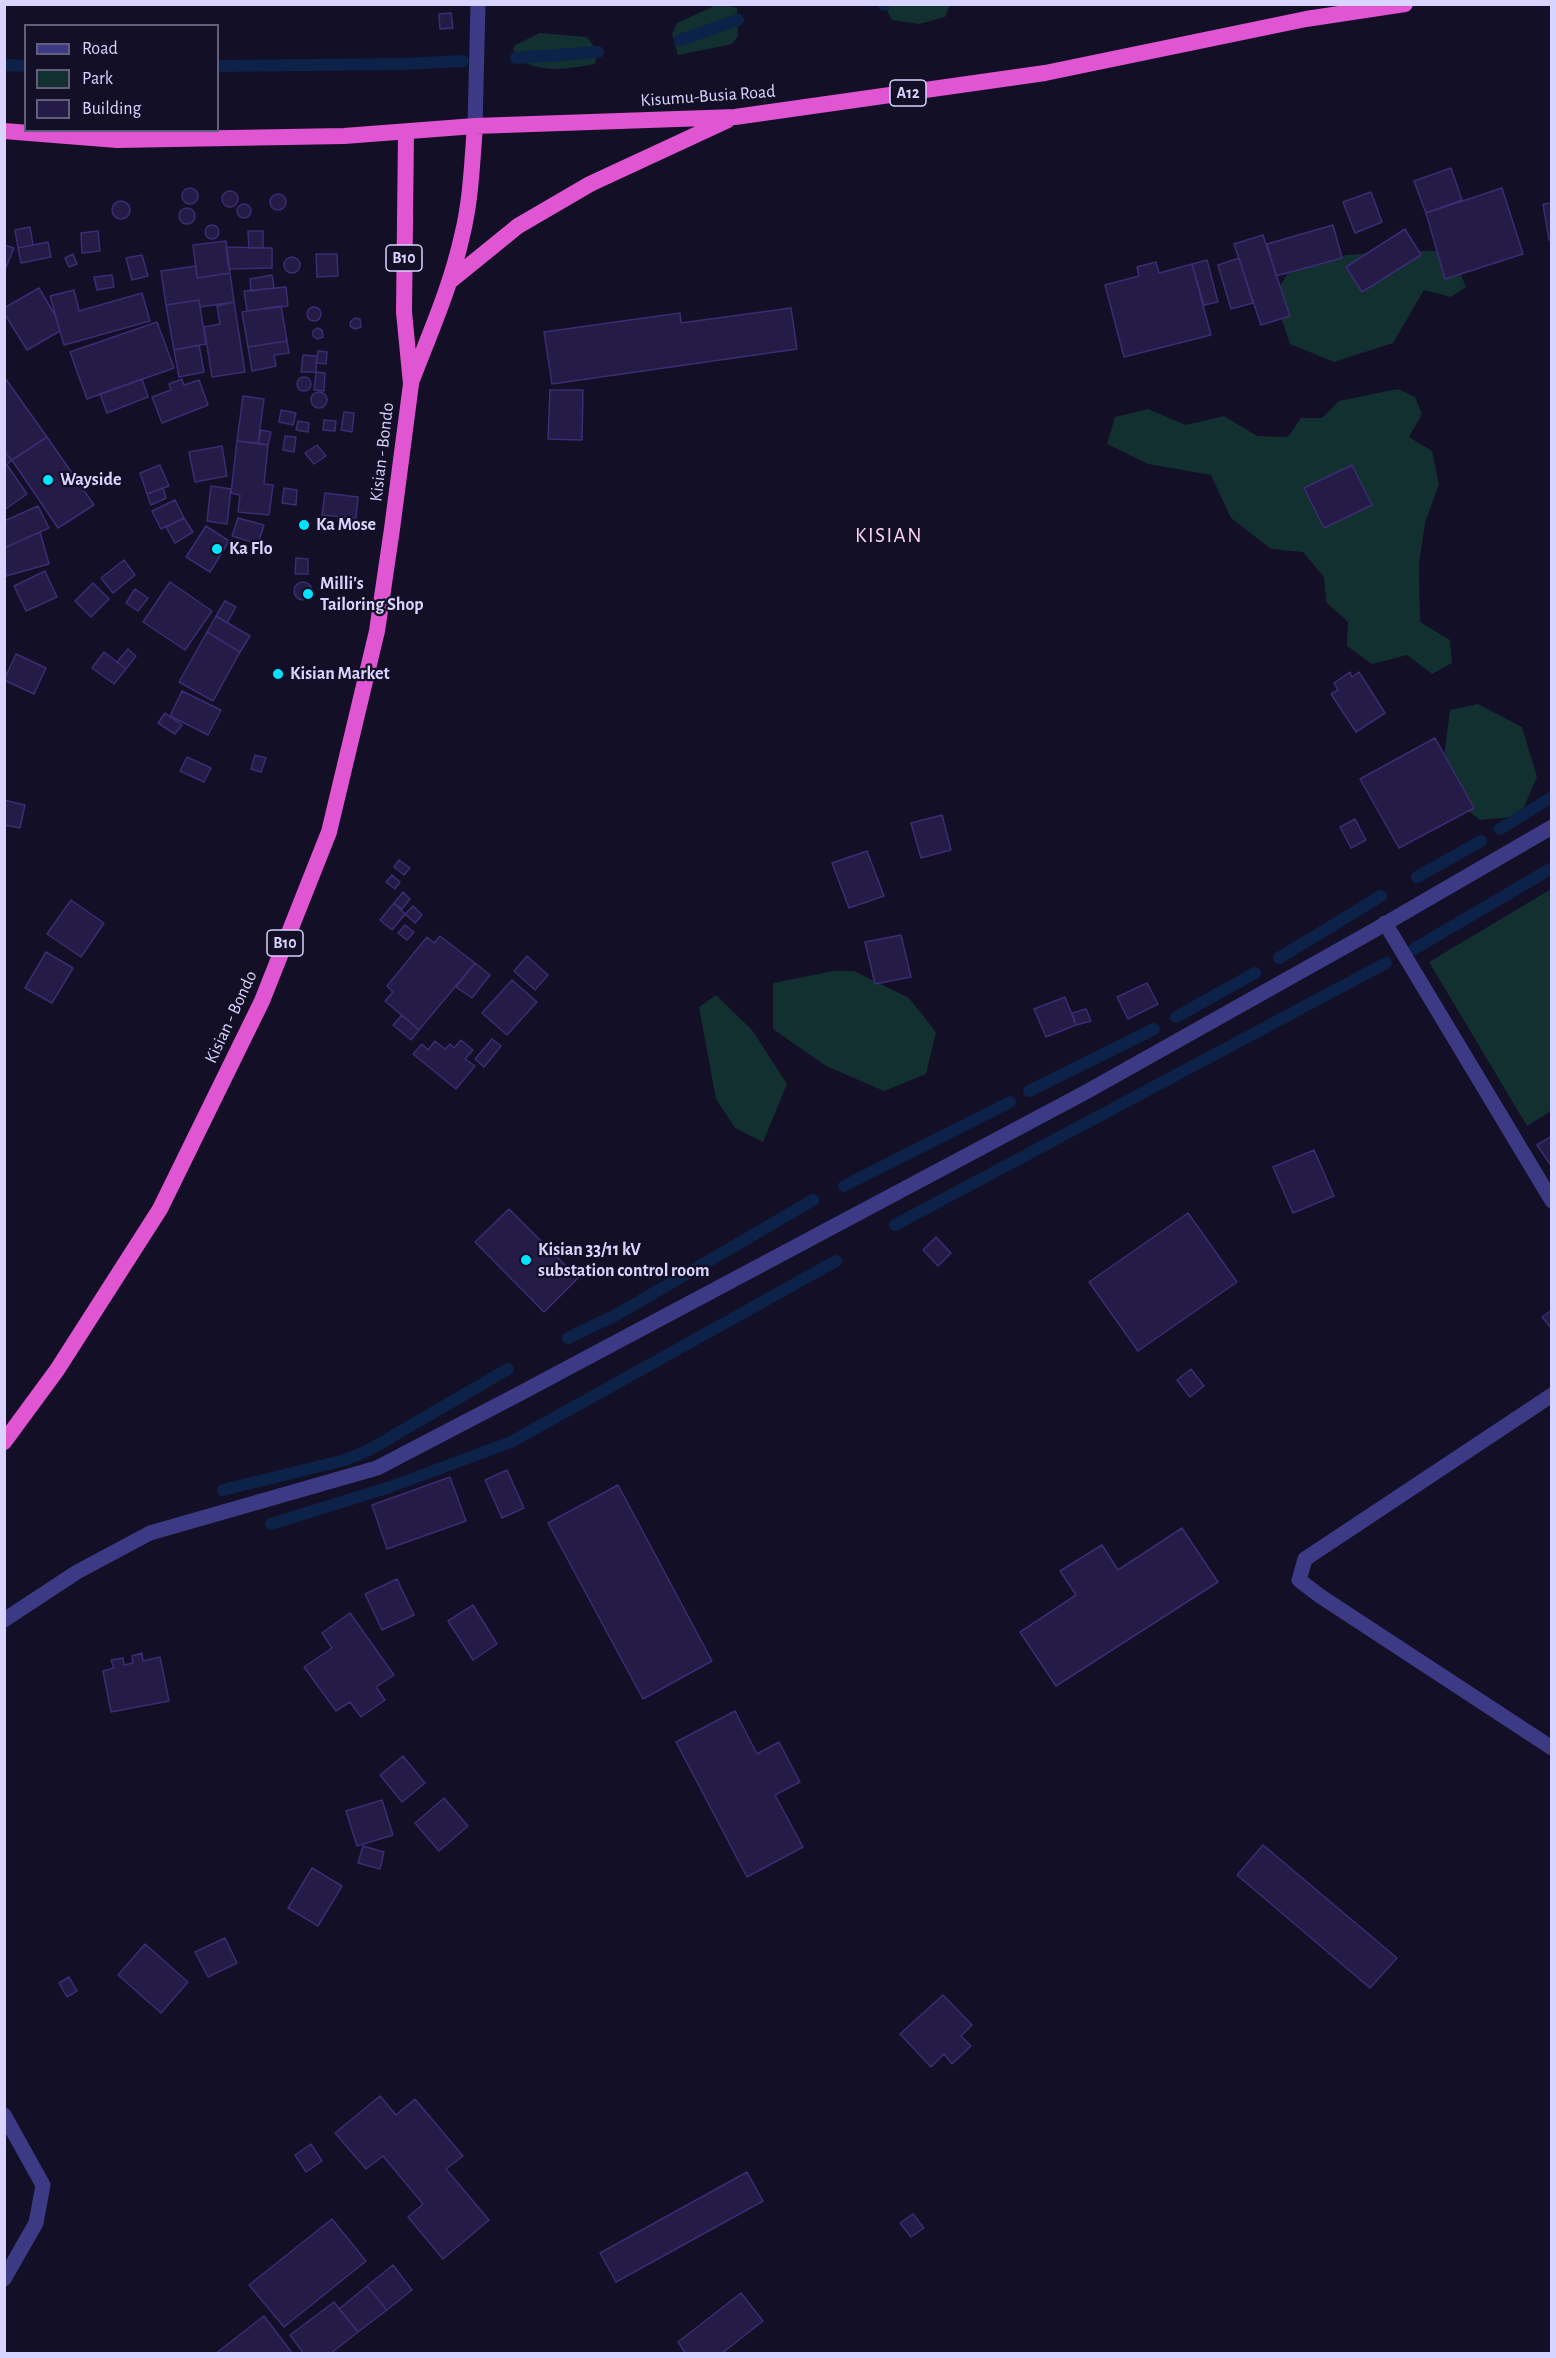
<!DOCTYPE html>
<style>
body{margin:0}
#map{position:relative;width:1556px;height:2358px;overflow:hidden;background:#130f26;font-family:"Alegreya Sans",sans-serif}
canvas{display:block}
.frame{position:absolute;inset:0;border:6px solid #d9d4ff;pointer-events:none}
.legend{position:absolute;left:24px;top:24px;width:195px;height:108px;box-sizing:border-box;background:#130f26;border:2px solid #625e7d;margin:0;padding:8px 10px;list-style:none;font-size:18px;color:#d9d4ff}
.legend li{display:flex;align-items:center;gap:12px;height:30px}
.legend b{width:30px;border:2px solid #625e7d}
</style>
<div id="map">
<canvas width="1556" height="2358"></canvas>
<div class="frame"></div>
<ul class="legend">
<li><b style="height:8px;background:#3d3a85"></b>Road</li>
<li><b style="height:16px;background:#12302f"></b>Park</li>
<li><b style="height:16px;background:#241b47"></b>Building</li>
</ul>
</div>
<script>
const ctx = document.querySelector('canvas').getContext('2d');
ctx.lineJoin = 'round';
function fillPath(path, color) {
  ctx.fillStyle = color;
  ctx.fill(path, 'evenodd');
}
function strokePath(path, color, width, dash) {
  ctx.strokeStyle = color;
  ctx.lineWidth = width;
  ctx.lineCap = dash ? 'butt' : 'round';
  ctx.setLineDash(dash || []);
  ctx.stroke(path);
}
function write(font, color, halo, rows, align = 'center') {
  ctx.font = font + ' "Alegreya Sans",sans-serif';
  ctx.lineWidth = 4.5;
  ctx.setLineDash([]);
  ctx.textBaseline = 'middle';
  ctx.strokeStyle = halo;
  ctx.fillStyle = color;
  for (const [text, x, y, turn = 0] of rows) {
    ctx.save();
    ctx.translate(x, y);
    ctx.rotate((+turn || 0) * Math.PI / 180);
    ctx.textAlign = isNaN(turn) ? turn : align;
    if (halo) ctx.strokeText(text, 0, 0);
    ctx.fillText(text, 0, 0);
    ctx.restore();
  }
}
const green = new Path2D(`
 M727,5L737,8L738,36L732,44L678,55L672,34L677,23L714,6Z
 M884,5V4L950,5L945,17L919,24L892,20Z
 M540,33L587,37L598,52L595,64C568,69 540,74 516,58L513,49L515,45Z
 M1392,251H1451L1466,287L1451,297L1424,290L1393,343L1334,362L1290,344L1274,296L1296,260Z
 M1398,389L1415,397L1422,414L1409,437L1432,451L1439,484L1425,523L1419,564L1420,622L1450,640L1452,663L1432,674L1407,655L1372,664L1347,646L1348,622L1326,602L1324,577L1303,552L1271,549L1231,518L1211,475L1148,464L1107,444L1115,417L1148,409L1186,425L1224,416L1257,436L1288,437L1301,418H1322L1339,401Z
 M1478,704L1522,727L1537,777L1520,816L1480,820L1451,797L1442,773L1450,710Z
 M1551,889V1111L1527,1126L1429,962Z
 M833,971H854L909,998L936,1032L926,1074L884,1091L826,1066L773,1029V983Z
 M716,995L752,1030L787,1084L763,1142L735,1128L716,1099L699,1007Z`);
const stream = new Path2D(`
 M884,5V4
 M680,40L738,20
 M516,58L598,52
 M4,65L26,66
 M218,66L402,64L463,61
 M1500,829L1552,797
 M1417,877L1481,841
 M1414,949L1552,868
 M1279,958L1381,896
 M1176,1017L1255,973
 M1029,1091L1154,1029
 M844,1186L1010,1102
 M895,1225L1386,963
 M568,1338L616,1315L813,1200
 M223,1490L345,1460L369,1450L508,1369
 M271,1524L390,1487L511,1442L836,1261`);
const building = new Path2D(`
 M451,13L453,28L440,29L439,14Z
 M1451,168L1462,200L1426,213L1414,181Z
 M182 196a8 8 0 1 1 16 0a8 8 0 1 1-16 0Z
 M1502,188L1523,254L1445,279L1426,213Z
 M222 199a8 8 0 1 1 16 0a8 8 0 1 1-16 0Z
 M1371,192L1382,222L1355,233L1343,202Z
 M270 202a8 8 0 1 1 16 0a8 8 0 1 1-16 0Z
 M112 210a9 9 0 1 1 18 0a9 9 0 1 1-18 0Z
 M1552,203V239L1549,240L1543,204Z
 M237 211a7 7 0 1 1 14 0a7 7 0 1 1-14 0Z
 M179 216a8 8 0 1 1 16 0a8 8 0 1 1-16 0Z
 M205 232a7 7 0 1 1 14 0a7 7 0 1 1-14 0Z
 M1333,225L1342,258L1276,276L1267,244Z
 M30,227L33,245L18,248L15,230Z
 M1405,229L1421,255L1362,292L1346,267Z
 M98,231L100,251L82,253L81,233Z
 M248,231H263V248H249Z
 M1263,235L1290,316L1261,325L1234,244Z
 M226,241L230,273L197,278L193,245Z
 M48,242L51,257L21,263L18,248Z
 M4,245L14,248L4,272Z
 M226,247L272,248V268L229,269Z
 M73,254L77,264L69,267L65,258Z
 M316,254H337L338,276L317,277Z
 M142,255L148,276L132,280L126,258Z
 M284 265a8 8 0 1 1 16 0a8 8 0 1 1-16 0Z
 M1239,258L1253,303L1231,309L1218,265Z
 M1207,260L1218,302L1204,305L1192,264Z
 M1156,262L1159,273L1192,264L1211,335L1124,357L1105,285L1139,276L1137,267Z
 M196,266L197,278L230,273L234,302L200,307L199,300L166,305L161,271Z
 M112,275L114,287L97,290L94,277Z
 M272,275L274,288L251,291L250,279Z
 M286,287L288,306L247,311L244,291Z
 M39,288L55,315L60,331L27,350L4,313V308Z
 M74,290L79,311L142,293L150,321L64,345L50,296Z
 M199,300L206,344L174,350L166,305Z
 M234,302L245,372L212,377L204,327L220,324L217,306Z
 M281,306L287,341L248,347L242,312Z
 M307 314a7 7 0 1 1 14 0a7 7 0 1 1-14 0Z
 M791,308L797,349L552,384L544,332L680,313L681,323Z
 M355,318L360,319L361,327L355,329L350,326L351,321Z
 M157,322L174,368L87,399L70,352Z
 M317,328L322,330L323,337L317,339L313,336V331Z
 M287,341L289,353L274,355L276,366L252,371L248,347Z
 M199,345L204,372L179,377L174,350Z
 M318,351L327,352L326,364L316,363Z
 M303,355L317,356L316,372H301Z
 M316,372L325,373L324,391L314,390Z
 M297 384a7 7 0 1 1 14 0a7 7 0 1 1-14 0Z
 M5,378L47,437L12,460L4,451Z
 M142,379L148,397L107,413L100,394Z
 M182,379L184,385L199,380L208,405L162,423L152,397L171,390L169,384Z
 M550,390H583L582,440L548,439Z
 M311 400a8 8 0 1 1 16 0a8 8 0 1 1-16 0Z
 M243,396L264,399L258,443L237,441Z
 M281,410L296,413L293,425L279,422Z
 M344,412L354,413L352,432L341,430Z
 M324,420L336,421L335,431L323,430Z
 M298,421L309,423L308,432L296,430Z
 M261,430L271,432L268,445L258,443Z
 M285,436L296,437L294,452L283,450Z
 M47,437L94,505L58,528L12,460Z
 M237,441L268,445L264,484L273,485L269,515L238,512L240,495L231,493Z
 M317,445L326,456L314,464L305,453Z
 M222,446L227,476L195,482L189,452Z
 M4,451L12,460L4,467Z
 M7,465L27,494L4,510V467Z
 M160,465L169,486L147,494L140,473Z
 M1352,465L1372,505L1324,528L1304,488Z
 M211,486L231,489L227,524L207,521Z
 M163,488L166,498L151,505L147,494Z
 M284,488L297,490L296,505L282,503Z
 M325,493L358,497L356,518L322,515Z
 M175,500L184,518L161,529L152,511Z
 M38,506L49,528L4,548V521Z
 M184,518L193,532L175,543L166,527Z
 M238,518L264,525L258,544L232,536Z
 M206,526L229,541L210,572L186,557Z
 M40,532L49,564L6,576L4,548Z
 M296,558L308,559V574H295Z
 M124,560L135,575L113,593L101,578Z
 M45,571L57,597L26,611L14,586Z
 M170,582L212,611L185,650L143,622Z
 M294 591a9 9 0 1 1 18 0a9 9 0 1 1-18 0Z
 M93,583L109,599L91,617L75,601Z
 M135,589L148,598L138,611L126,603Z
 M225,601L236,607L227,623L216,616Z
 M216,616L250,636L240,652L207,632Z
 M207,632L240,652L213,701L179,682Z
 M128,649L136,656L126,669L117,662Z
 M104,652L126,669L114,684L92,668Z
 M16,654L46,668L34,694L4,680Z
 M1350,672L1352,677L1359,672L1385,713L1356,732L1331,694L1338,690L1334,683Z
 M182,691L221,710L208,735L170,716Z
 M165,713L182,725L175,734L158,723Z
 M1435,738L1474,808L1399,848L1360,779Z
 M255,755L266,758L261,772L251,769Z
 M187,757L211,768L204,782L180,771Z
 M4,800L25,805L20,828L4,825Z
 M942,815L951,850L921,858L911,823Z
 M1355,819L1366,840L1351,848L1340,827Z
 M867,851L884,896L849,908L832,863Z
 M399,860L410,868L404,875L394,867Z
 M392,875L400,882L395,889L386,882Z
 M403,892L410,899L402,909L394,903Z
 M71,900L104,923L81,957L47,934Z
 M394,903L405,914L392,930L380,920Z
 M413,906L422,915L415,923L405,914Z
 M405,925L414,932L407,940L398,933Z
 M901,935L911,977L875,984L865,942Z
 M440,936L475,963L419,1030L385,1001L393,992L387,986L427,937L434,943Z
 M46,952L73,968L52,1003L25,988Z
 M527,956L548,975L535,990L514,971Z
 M475,963L490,975L472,998L456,987Z
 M512,980L537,1002L507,1035L482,1013Z
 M1147,983L1158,1004L1128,1019L1117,997Z
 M1065,997L1076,1025L1046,1037L1034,1009Z
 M1086,1009L1091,1021L1076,1025L1072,1013Z
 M402,1015L419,1030L411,1040L393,1025Z
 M492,1039L501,1046L484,1067L475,1059Z
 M461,1040L473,1050L465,1059L475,1066L456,1089L413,1054L422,1044L428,1050L435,1041L445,1049L450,1044L454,1048Z
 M1552,1136V1167L1537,1145Z
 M1314,1150L1334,1196L1293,1213L1273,1167Z
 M509,1209L578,1278L544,1312L475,1242Z
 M1188,1213L1237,1282L1138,1351L1089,1282Z
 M936,1237L951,1253L938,1266L923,1250Z
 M1552,1310V1329L1542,1317Z
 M1191,1369L1204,1386L1190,1397L1177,1380Z
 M507,1470L524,1508L502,1518L485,1480Z
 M450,1477L466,1521L387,1549L372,1505Z
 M618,1485L712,1661L643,1699L548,1523Z
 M1182,1528L1218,1582L1056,1686L1020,1632L1076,1595L1060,1571L1102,1545L1118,1570Z
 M397,1579L414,1615L382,1630L365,1594Z
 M473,1605L497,1644L473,1660L448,1621Z
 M350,1613L394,1675L376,1687L385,1700L361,1717L350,1702L336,1711L304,1667L332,1648L322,1633Z
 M142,1653L143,1661L160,1657L169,1701L111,1712L103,1671L114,1668L111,1660L123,1658L124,1665L133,1663L132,1656Z
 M735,1711L757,1754L779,1742L800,1782L775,1795L803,1847L747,1877L676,1742Z
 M403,1756L425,1783L402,1802L380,1775Z
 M444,1798L468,1826L439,1851L415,1823Z
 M382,1800L393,1835L357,1846L346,1811Z
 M1263,1845L1397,1958L1370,1988L1237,1875Z
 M363,1846L384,1852L380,1869L358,1863Z
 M312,1868L342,1886L318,1926L288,1908Z
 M225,1938L237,1963L208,1977L195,1952Z
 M145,1944L188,1982L161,2013L118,1975Z
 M69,1977L77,1991L67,1997L59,1983Z
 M943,1995L972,2025L961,2036L971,2046L952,2064L944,2054L931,2067L900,2034Z
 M380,2096L396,2115L415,2099L463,2156L446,2169L489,2220L443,2259L408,2217L423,2204L383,2156L366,2169L335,2133Z
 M311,2144L322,2161L306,2172L295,2155Z
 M747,2172L763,2201L616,2282L600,2253Z
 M913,2214L924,2228L911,2237L900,2223Z
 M332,2219L366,2261L284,2327L249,2285Z
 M393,2265L412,2290L387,2310L367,2286Z
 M367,2286L387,2310L358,2332L339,2309Z
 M741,2293L763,2321L721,2354H686L678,2342Z
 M334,2302L358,2332L330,2354H304L290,2335Z
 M264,2316L293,2354H215Z`);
const minor = new Path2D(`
 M475,126L478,4
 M1385,923L1552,1201
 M1552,1395L1305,1559L1299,1580L1320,1596L1552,1748
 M4,1620L77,1572L150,1533L377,1468L517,1395L1086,1092L1364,936L1552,827
 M4,2115L43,2185L36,2223L4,2279`);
const trunk = new Path2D(`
 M4,131L117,140L344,136L475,126L735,117L1045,73L1306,19L1405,4
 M449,282L518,226L590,184L728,120
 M412,380C430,333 451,286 462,236C471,200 472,163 475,126
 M4,1442L57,1370L160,1209L262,1001L329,832L377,631L392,529L411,384L404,312L406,132`);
const markers = [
 [48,480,6,"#00e5ff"],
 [304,525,6,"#00e5ff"],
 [217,549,6,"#00e5ff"],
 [308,594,6,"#00e5ff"],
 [278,674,6,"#00e5ff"],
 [526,1260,6,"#00e5ff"]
];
const shields = [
 [908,93,36],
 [404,258,36],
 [285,943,36]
];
const shieldNames = [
 ["A12",908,93],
 ["B10",404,258],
 ["B10",285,943]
];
const streetNames = [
 ["Kisumu-Busia Road",708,96,-4],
 ["Kisian - Bondo",382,452,-83],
 ["Kisian - Bondo",231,1017,-65]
];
const poiNames = [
 ["Wayside",60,480],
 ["Ka Mose",316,525],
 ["Ka Flo",229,549],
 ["Milli's",320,584],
 ["Tailoring Shop",320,605],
 ["Kisian Market",290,674],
 ["Kisian 33/11 kV",538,1250],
 ["substation control room",538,1271]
];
const quarterNames = [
 ["KISIAN",889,536]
];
fillPath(green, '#12302f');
strokePath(stream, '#0c2248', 12);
fillPath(building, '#241b47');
strokePath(building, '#3b2d73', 1.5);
strokePath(minor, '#3d3a85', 15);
strokePath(trunk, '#e055d1', 16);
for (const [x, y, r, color] of markers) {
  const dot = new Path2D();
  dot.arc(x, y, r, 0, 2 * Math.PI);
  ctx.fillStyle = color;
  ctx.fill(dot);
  strokePath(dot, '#130f26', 2);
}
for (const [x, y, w] of shields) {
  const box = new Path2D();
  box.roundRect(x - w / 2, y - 13, w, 26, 4.5);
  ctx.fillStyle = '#130f26';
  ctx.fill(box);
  strokePath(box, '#d9d4ff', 1.5);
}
write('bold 16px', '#d9d4ff', null, shieldNames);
write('18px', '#d9d4ff', '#130f26', streetNames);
write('bold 18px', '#d9d4ff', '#130f26', poiNames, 'left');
ctx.letterSpacing = '1.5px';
write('21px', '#ffd6f0', '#130f26', quarterNames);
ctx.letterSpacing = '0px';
</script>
